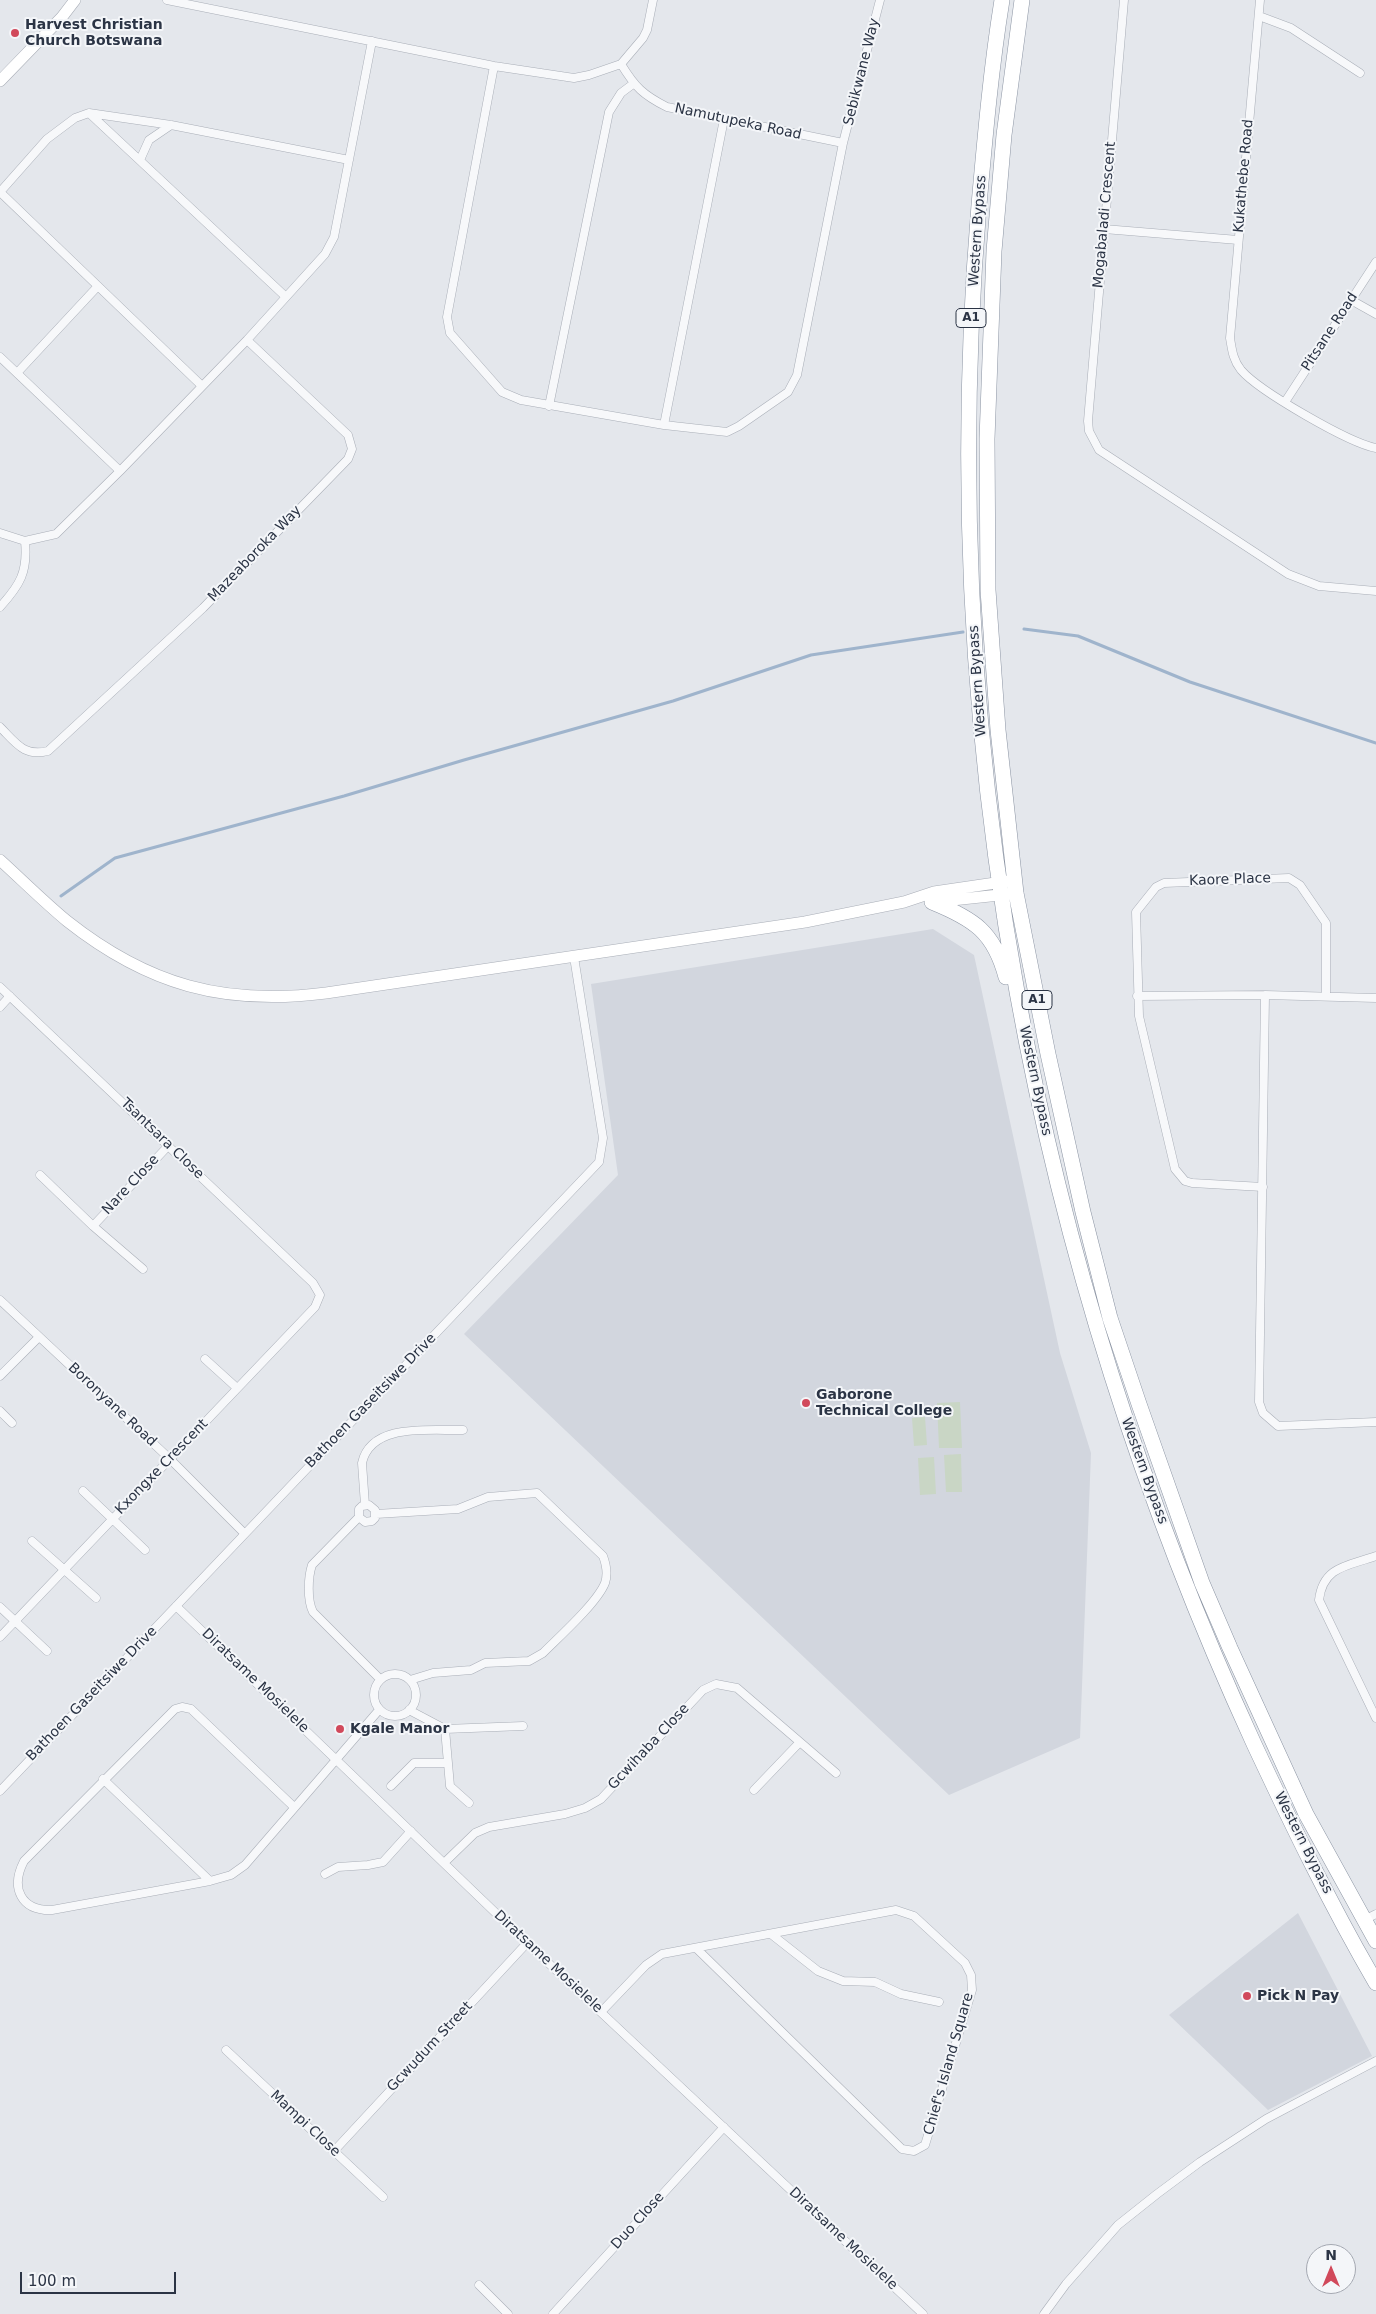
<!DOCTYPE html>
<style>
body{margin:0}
#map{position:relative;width:1376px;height:2314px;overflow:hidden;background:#e4e7ec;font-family:"DejaVu Sans",sans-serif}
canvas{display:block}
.north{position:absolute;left:1306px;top:2244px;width:50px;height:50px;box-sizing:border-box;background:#f4f6f9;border:1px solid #a4a8b1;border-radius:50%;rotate:0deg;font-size:14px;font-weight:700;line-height:20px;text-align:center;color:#2b3445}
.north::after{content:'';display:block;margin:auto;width:18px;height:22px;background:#d1495b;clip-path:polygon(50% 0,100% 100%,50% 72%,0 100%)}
.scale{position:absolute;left:20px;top:2272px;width:156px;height:22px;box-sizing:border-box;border:2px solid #2b3445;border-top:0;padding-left:6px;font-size:15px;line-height:18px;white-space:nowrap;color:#2b3445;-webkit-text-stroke:4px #f4f6f9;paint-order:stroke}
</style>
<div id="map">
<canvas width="1376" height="2314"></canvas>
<div class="north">N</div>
<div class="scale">100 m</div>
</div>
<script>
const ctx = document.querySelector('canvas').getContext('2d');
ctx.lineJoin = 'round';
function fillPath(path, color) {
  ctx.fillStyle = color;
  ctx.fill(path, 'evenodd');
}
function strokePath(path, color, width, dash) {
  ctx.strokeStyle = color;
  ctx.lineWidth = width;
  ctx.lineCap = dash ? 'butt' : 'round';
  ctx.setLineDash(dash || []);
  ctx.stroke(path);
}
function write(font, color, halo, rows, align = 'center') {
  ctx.font = font + ' "DejaVu Sans",sans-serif';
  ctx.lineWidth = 4;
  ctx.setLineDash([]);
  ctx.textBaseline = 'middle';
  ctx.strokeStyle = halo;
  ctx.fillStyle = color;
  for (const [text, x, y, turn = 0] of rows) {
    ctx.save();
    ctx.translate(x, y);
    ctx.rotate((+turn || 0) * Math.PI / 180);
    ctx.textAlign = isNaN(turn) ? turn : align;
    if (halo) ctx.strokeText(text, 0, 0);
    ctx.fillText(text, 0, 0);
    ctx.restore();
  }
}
const built = new Path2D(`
 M933,929L974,955L1060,1353L1091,1453L1080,1738L949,1795L464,1334L618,1175L591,984Z
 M1298,1913L1372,2056L1268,2110L1169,2015Z`);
const green = new Path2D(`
 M960,1402L962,1448H939L937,1403Z
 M925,1417L927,1445L914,1446L912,1418Z
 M961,1454L962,1492H946L944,1455Z
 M934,1457L936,1494L920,1495L918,1458Z`);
const stream = new Path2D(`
 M1024,629L1078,636L1190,682L1376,743
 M61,896L115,858L344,796L464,760L673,701L811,655L963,632`);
const street = new Path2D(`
 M167,0L494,66L574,78L589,75L621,64L643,38L647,30L653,0
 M1124,0L1088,421L1089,431L1099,450L1288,574L1319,586L1376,591
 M1260,0L1230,338C1232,350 1233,360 1241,370C1259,391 1349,443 1376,448
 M1259,16L1291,28L1360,73
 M621,64C635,87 643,95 667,107L843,143
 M494,66L447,317L450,333L502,392L521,400L664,425L727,432L739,426L788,392L797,375L843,143L880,0
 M89,113L286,297
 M140,160L149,140L171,125
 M0,192L47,139L75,118L89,113L171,125L349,160
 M0,192L202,386
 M1104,229L1238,240
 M1351,300L1376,314
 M0,357L120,471
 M17,373L98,286
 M1285,402L1376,262
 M549,406L609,112L621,93L633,84
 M664,425L724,119
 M0,533L25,541L56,534L120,471L247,340L325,254L334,237L372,41
 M0,607C20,585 28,572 25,541
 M0,727C16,743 24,757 48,751L203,608L348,459L352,449L348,435L247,340
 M0,987L313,1283L320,1295L315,1307L0,1637
 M1265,995L1259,1402L1263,1413L1278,1426L1376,1422
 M1137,996L1265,995L1376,998
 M0,1007L10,996
 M40,1175L93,1226L143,1269
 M1263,1187L1192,1183L1185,1181L1175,1169L1139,1016L1136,912L1156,887L1164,883L1289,878L1300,885L1326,923V996
 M93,1226L169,1145
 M0,1300L170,1459L244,1533
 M205,1359L237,1388
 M0,1376L39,1337
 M0,1411L12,1423
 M83,1491L145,1550
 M365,1505L362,1463C371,1422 431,1431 463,1430
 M376,1514L458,1509L488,1497L537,1493L603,1556C606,1564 608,1574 605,1583C597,1603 559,1637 543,1653L529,1661L485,1663L471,1670L433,1673L410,1680
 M359,1517L365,1522L372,1521L375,1518V1510L369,1505L362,1506L359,1509V1517L312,1565C308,1577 307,1600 313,1612L380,1679
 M32,1541L96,1598
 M1376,1556C1348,1566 1323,1566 1319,1600L1376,1718
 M176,1606L527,1943L923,2314
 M0,1607L47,1651
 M374 1695a21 21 0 1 1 42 0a21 21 0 1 1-42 0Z
 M409,1710L445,1729L523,1726
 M445,1729L450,1786L469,1803
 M103,1779L210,1881
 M391,1786L414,1763H447
 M754,1790L799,1743
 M0,1791L599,1162L603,1138L574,957
 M294,1807L191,1709L182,1707L175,1709L24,1861C10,1888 21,1911 52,1910L210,1881L231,1875L245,1865L379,1710
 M444,1863L475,1833L489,1827L565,1814L585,1808L601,1799L703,1690L716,1684L737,1688L836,1773
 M325,1874L338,1867L368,1865L383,1862L411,1831
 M1364,1920L1376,1914
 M771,1934L818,1971L843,1981L875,1982L901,1994L939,2002
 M601,2012L646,1965L662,1954L896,1910L914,1916L965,1963L971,1975L972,1990L925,2145L914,2151L902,2149L696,1948
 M226,2050L383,2197
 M334,2151L527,1943
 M479,2285L508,2314
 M553,2314L724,2127
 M1044,2314L1066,2284L1118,2225L1157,2194L1200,2162L1266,2119L1376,2061`);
const secondary = new Path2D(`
 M0,81L62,17L75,0
 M0,860C22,880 44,902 67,921C148,985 224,1006 326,993L805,922L904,902L934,892L1009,881
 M933,902L1009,894`);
const highway = new Path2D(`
 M1002,0C991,68 985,137 979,205C935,734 1033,1263 1254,1744C1292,1825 1331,1906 1376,1983
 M1022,0L1004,135L994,251L987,439L988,590L998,730L1016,893L1048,1054L1083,1212L1110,1318L1139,1404L1202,1583L1230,1648L1306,1814L1376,1941
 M932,902C974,919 994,932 1006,977`);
const markers = [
 [15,33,5,"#d1495b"],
 [806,1403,5,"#d1495b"],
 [340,1729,5,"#d1495b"],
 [1247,1996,5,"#d1495b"]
];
const shields = [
 [971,318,30],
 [1037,1000,30]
];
const shieldNames = [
 ["A1",971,318],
 ["A1",1037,1000]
];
const poiNames = [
 ["Harvest Christian",25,25],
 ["Church Botswana",25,41],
 ["Gaborone",816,1395],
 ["Technical College",816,1411],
 ["Kgale Manor",350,1729],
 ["Pick N Pay",1257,1996]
];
const streetNames = [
 ["Sebikwane Way",862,72,-76],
 ["Namutupeka Road",738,122,12],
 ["Kukathebe Road",1244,176,-85],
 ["Mogabaladi Crescent",1105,215,-85],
 ["Western Bypass",978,231,-86],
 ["Pitsane Road",1330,332,-57],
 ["Mazeaboroka Way",255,554,-46],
 ["Western Bypass",978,681,-94],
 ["Kaore Place",1230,880,-2],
 ["Western Bypass",1035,1081,78],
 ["Tsantsara Close",162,1139,44],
 ["Nare Close",131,1185,-47],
 ["Bathoen Gaseitsiwe Drive",371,1401,-46],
 ["Boronyane Road",112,1405,43],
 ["Kxongxe Crescent",162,1467,-46],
 ["Western Bypass",1144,1471,70],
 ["Diratsame Mosielele",255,1681,44],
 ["Bathoen Gaseitsiwe Drive",92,1694,-46],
 ["Gcwihaba Close",649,1747,-47],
 ["Western Bypass",1303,1843,63],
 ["Diratsame Mosielele",548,1962,43],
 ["Gcwudum Street",430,2047,-47],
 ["Chief's Island Square",949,2064,-74],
 ["Mampi Close",305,2124,43],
 ["Duo Close",638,2221,-48],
 ["Diratsame Mosielele",843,2239,43]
];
fillPath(built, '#d2d6de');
fillPath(green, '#c9d6c5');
strokePath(stream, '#9fb4cc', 3);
strokePath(street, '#a9aeb7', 9);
strokePath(secondary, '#a9aeb7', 12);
strokePath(highway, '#8b94a3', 16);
strokePath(street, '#f7f8fa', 8);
strokePath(secondary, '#fff', 11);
strokePath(highway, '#fff', 15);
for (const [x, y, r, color] of markers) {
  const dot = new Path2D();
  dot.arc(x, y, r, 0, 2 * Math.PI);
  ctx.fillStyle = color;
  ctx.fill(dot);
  strokePath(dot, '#f4f6f9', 2);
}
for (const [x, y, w] of shields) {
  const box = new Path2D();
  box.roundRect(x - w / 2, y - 9.5, w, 19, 4);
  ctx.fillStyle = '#f4f6f9';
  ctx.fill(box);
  strokePath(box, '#2b3445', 1);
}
write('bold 12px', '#2b3445', null, shieldNames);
write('bold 14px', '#2b3445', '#f4f6f9', poiNames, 'left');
write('14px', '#2b3445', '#f4f6f9', streetNames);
</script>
